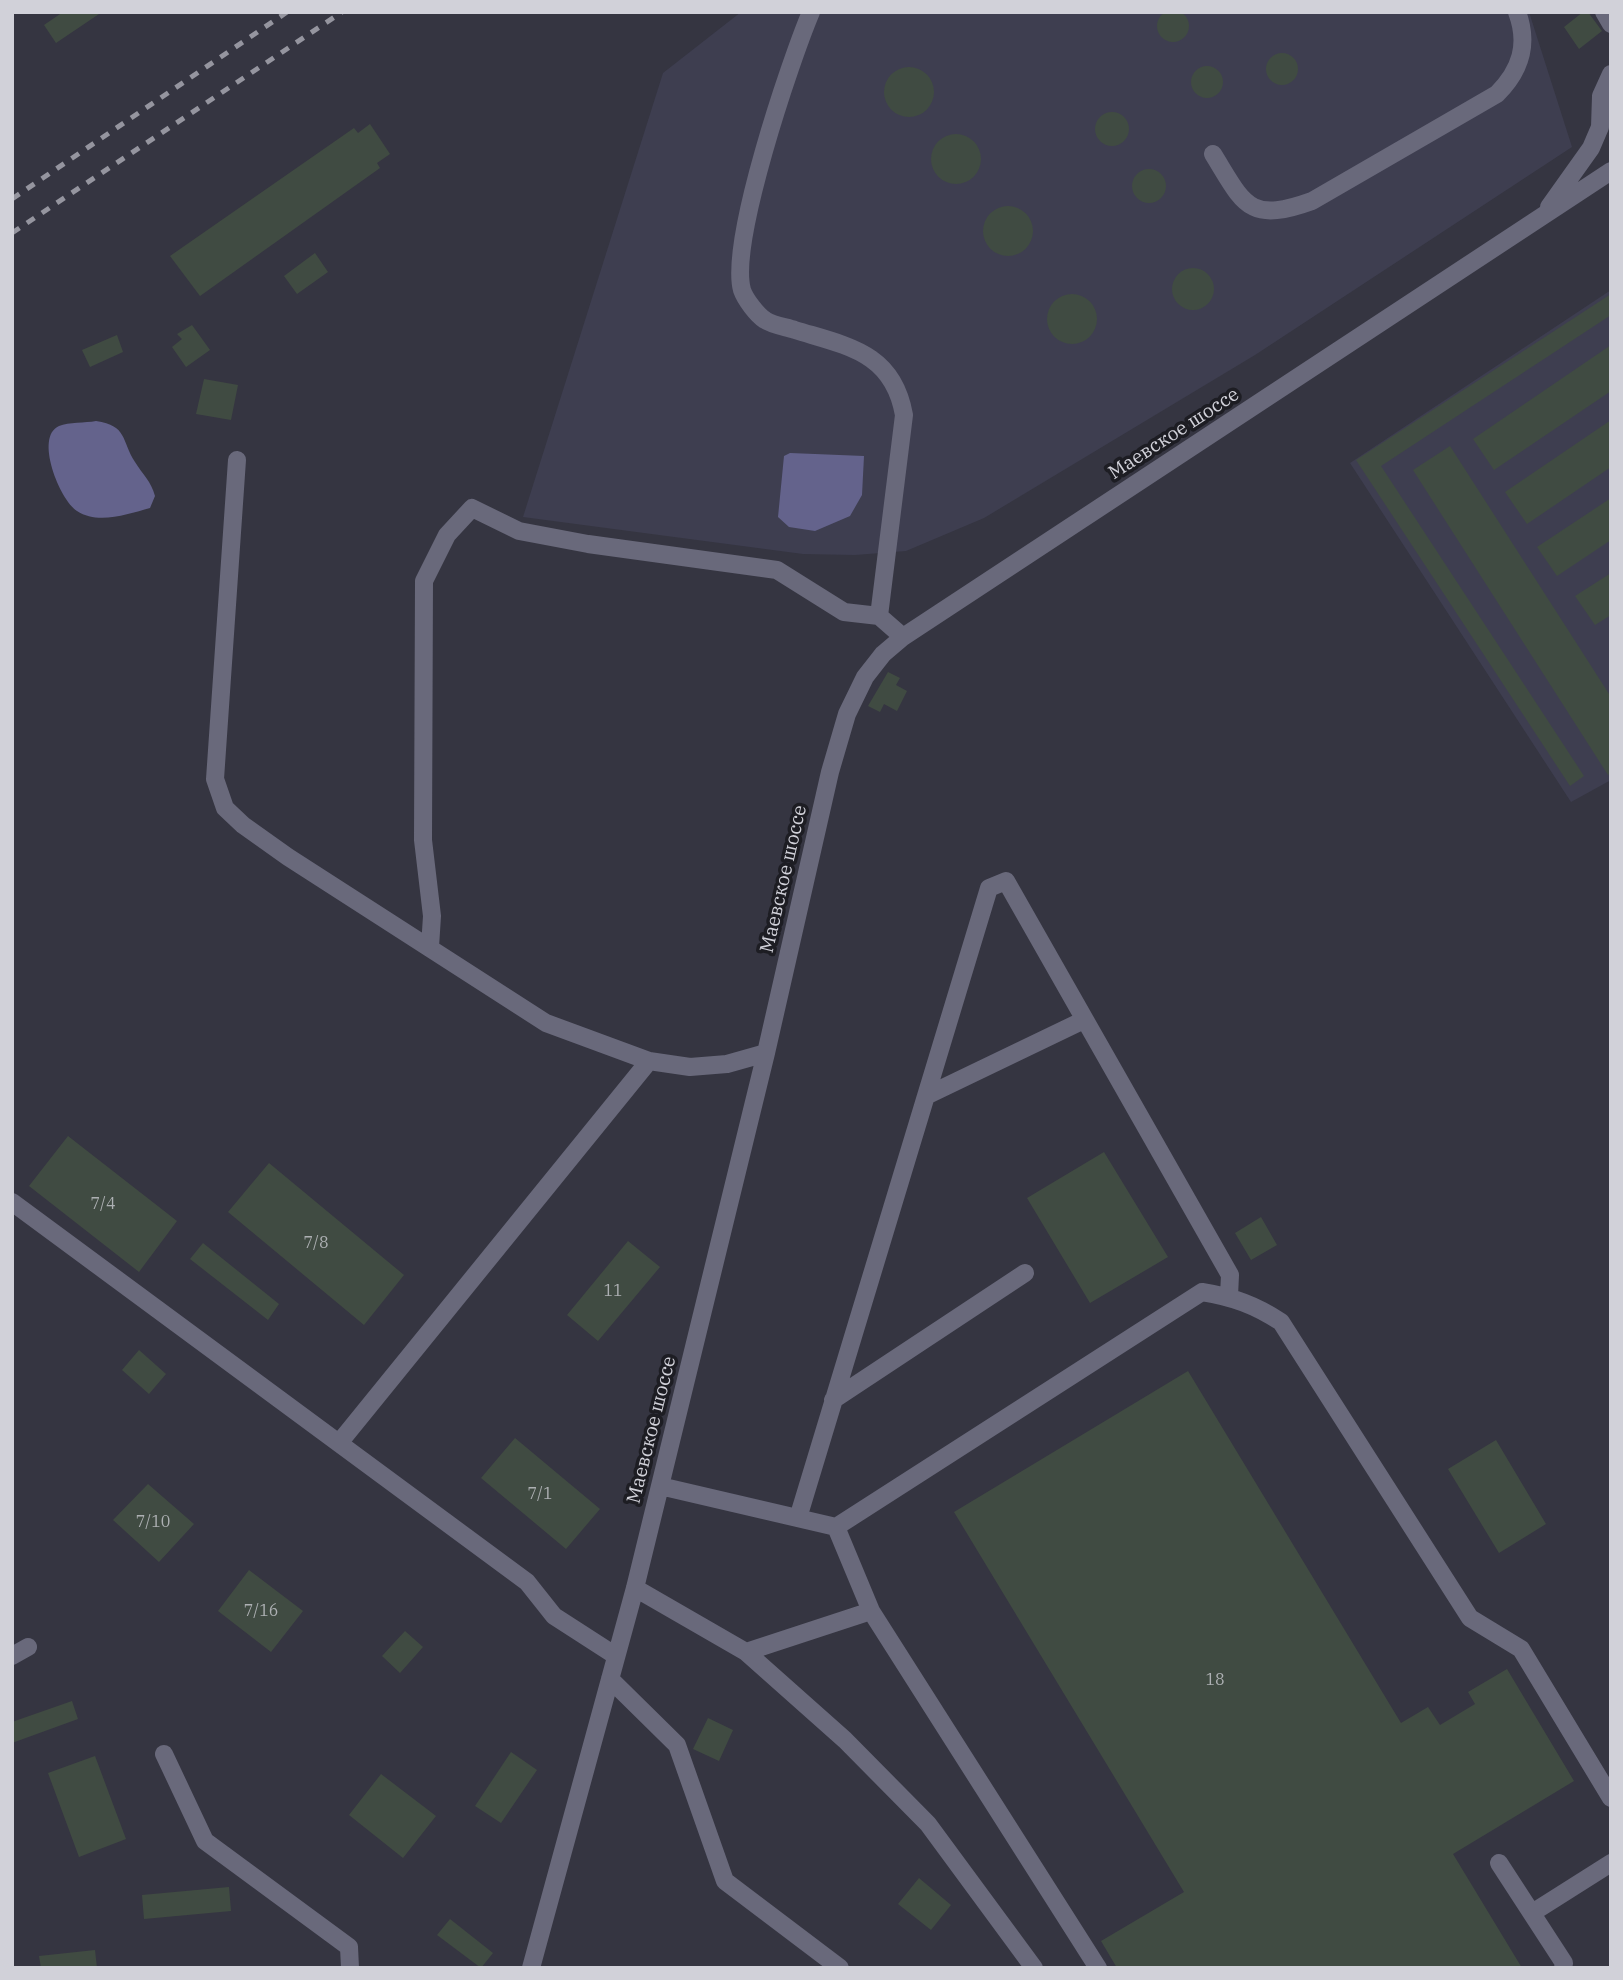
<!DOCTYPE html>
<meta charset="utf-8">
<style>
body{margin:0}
#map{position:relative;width:1623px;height:1980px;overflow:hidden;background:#353541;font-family:"IBM Plex Serif",serif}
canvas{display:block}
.frame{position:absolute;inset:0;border:14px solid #d1d1d9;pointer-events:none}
</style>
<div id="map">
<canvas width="1623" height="1980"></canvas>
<div class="frame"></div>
</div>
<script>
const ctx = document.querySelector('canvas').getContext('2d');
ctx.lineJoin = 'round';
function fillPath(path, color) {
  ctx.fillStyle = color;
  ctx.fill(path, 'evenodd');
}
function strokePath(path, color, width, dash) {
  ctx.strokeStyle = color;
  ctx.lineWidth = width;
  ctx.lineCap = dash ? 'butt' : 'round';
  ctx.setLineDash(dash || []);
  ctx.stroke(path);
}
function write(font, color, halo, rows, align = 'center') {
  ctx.font = font + ' "IBM Plex Serif",serif';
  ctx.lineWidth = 7;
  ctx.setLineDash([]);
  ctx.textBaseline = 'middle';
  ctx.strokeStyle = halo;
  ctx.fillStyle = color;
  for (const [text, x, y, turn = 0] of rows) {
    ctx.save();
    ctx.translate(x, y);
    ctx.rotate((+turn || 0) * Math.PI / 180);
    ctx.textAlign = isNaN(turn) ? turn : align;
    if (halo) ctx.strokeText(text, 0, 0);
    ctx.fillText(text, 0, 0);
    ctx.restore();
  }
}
const built = new Path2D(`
 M741,12H1529L1572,147L1255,355L984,518L906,551L855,555L803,554L523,517L663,73Z
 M1611,290V780L1571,802L1350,463Z`);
const water = new Path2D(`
 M96,421C128,426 121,440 135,462C143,475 151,481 155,496L150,508C128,514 98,525 77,511C60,500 34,437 59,426C69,422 85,423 96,421Z
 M790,453L864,456L862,495L850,516L815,531L789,527L778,517L784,456Z`);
const building = new Path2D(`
 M1157 26a16 16 0 1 1 32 0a16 16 0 1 1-32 0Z
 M63,12H102L56,43L44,25Z
 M1583,12H1588L1602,31L1579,49L1564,27Z
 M1266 69a16 16 0 1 1 32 0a16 16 0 1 1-32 0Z
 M1191 82a16 16 0 1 1 32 0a16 16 0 1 1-32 0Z
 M884 92a25 25 0 1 1 50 0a25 25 0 1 1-50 0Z
 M1095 129a17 17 0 1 1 34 0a17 17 0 1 1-34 0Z
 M370,124L390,154L377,163L380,168L200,296L170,256L354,128L358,133Z
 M931 159a25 25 0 1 1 50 0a25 25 0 1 1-50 0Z
 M1132 186a17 17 0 1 1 34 0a17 17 0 1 1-34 0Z
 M983 231a25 25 0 1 1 50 0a25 25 0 1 1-50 0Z
 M315,253L328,272L297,294L284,276Z
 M1172 289a21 21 0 1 1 42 0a21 21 0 1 1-42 0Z
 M1047 319a25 25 0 1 1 50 0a25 25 0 1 1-50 0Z
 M1611,294V315L1381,466L1584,776L1570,786L1356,460Z
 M192,325L210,350L186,367L172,347L182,339L177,334Z
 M117,335L123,352L90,367L82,350Z
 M1611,345V391L1494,470L1473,439Z
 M204,379L238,385L231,420L196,414Z
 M1611,420V467L1527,524L1505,492Z
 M1450,446L1611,697V773L1608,775L1413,470Z
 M1611,498V540L1557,576L1537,547Z
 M1611,573V615L1595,625L1575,596Z
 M888,672L900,678L896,685L907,691L897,711L884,704L880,712L868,706Z
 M68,1136L177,1221L139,1272L29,1186Z
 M1104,1152L1168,1257L1090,1303L1027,1198Z
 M269,1163L404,1275L364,1325L228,1212Z
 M1261,1217L1277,1245L1251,1260L1235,1233Z
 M628,1241L660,1267L598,1341L567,1315Z
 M203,1243L279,1304L268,1320L190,1259Z
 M139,1350L166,1374L149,1394L122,1370Z
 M1188,1371L1401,1723L1428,1707L1440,1725L1475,1704L1468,1692L1507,1669L1574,1781L1453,1854L1522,1968H1117L1101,1941L1184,1892L954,1512Z
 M515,1438L600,1509L566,1549L481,1478Z
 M1496,1440L1546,1524L1499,1553L1448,1469Z
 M148,1484L194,1524L159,1562L113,1520Z
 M249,1570L303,1611L271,1652L218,1611Z
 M405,1631L423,1647L400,1673L382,1656Z
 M72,1701L78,1719L12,1743V1722Z
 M708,1718L733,1730L719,1761L693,1749Z
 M511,1752L537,1770L501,1823L475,1806Z
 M95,1756L126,1839L79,1857L48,1773Z
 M381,1774L436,1816L403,1858L349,1815Z
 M919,1878L951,1905L931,1930L898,1904Z
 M229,1887L231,1911L144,1919L142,1895Z
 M450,1919L493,1953L481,1968L437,1935Z
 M95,1950L97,1968H41L39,1956Z`);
const minor = new Path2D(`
 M811,12C790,62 729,242 742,290C745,299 757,315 765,320C772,325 786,327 795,330C847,346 893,352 904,415L879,616L903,637
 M1604,12L1611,24
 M1213,154C1244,204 1248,224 1312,201L1497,94C1521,70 1529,44 1517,12
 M1549,207L1591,148L1600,127L1601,96L1611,74
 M237,460L215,779L225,808L243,825L288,857L546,1023L649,1061L690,1067L727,1064L766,1053
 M430,947L432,916L423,840L424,581L447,535L472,508L519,531L588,544L777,570L844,612L879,616
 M926,1096L1084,1020
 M12,1202L527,1582L554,1616L616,1656
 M833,1400L1025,1273
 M339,1443L649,1061
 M660,1486L836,1527
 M798,1518L989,888L1006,881L1230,1275L1229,1296
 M635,1588L746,1652L871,1611L836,1527L1202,1292C1233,1297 1255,1305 1281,1322L1470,1618L1521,1649L1611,1798
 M871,1611L1098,1968
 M746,1652L845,1740L928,1824L1034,1968
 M12,1656L28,1647
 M610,1679L677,1745L725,1881L840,1968
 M164,1754L205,1841L349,1947L350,1968
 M1499,1863L1564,1963L1563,1968
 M1532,1913L1611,1863
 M531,1968L635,1588L766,1053L830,772L847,714L865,677L883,654L903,637L1611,171`);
const rail = new Path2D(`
 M12,199L287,12
 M12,233L342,12`);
const numberNames = [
 ["7/4",103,1204],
 ["7/8",316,1243],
 ["11",613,1291],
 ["7/1",540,1494],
 ["7/10",153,1522],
 ["7/16",261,1611],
 ["18",1215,1680]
];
const streetNames = [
 ["Маевское шоссе",1174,434,-33],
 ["Маевское шоссе",784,879,-77],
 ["Маевское шоссе",652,1430,-76]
];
fillPath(built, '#3e3e50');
fillPath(water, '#64638c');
fillPath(building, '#404b42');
strokePath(minor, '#69697b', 18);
strokePath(rail, '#95959f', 5, [9, 9]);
write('16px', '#adb0b3', null, numberNames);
write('19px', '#d1d1d9', '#1d1d23', streetNames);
</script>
